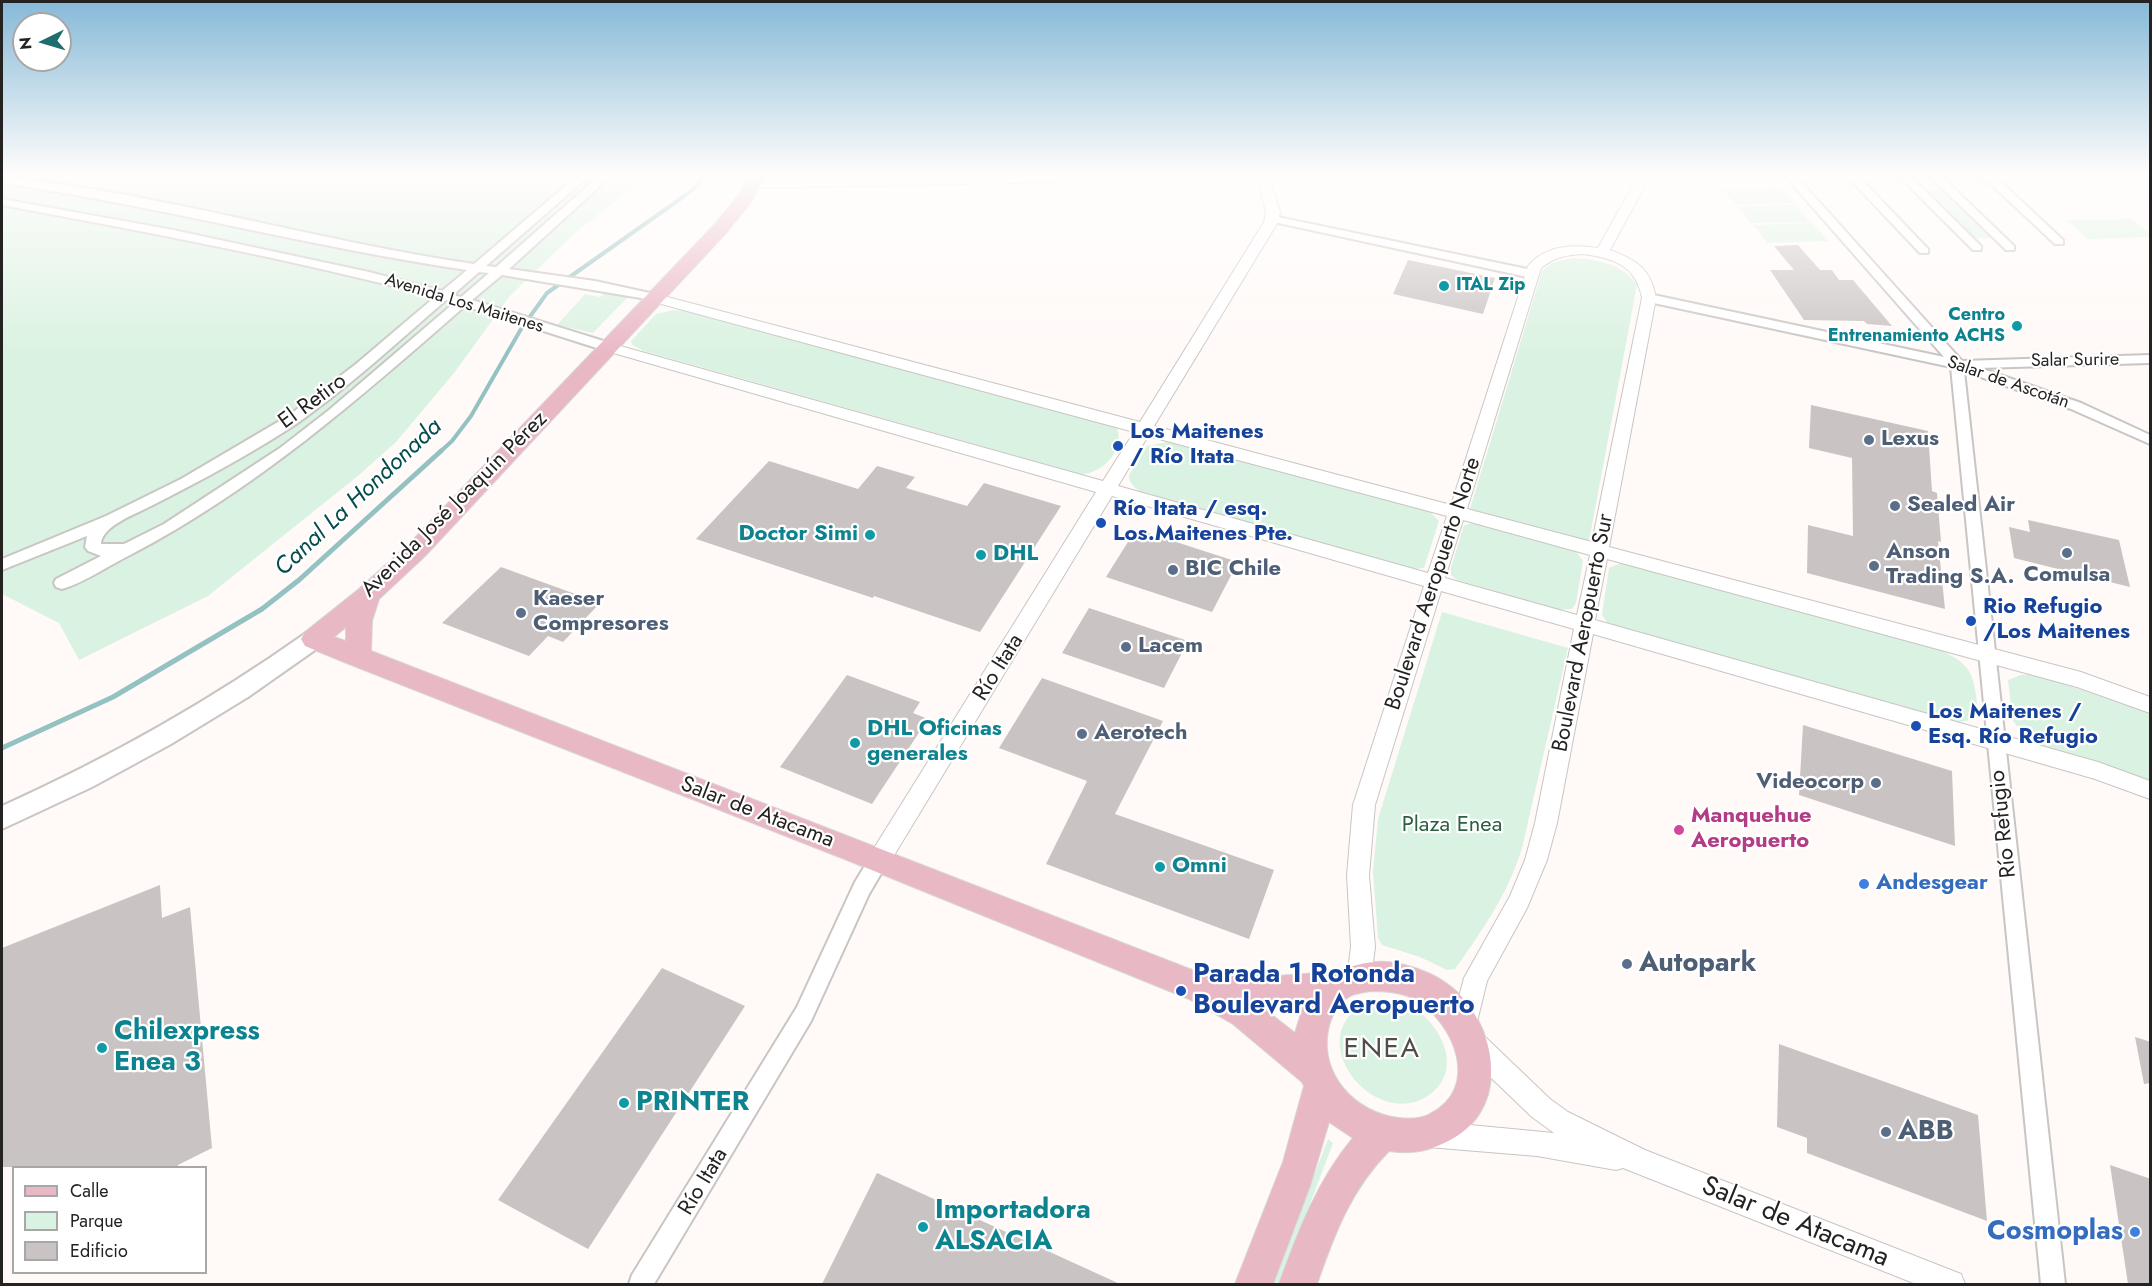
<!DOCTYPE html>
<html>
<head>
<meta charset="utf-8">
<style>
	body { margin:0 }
	#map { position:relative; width:2152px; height:1286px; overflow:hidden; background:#fffaf8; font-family:Jost,sans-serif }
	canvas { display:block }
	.frame { position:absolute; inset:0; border:3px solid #242322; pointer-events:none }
	.legend { position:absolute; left:12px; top:1166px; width:195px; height:108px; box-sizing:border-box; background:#fff; border:2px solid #a7a7a7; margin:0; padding:8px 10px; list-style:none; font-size:18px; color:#242322 }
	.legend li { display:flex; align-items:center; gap:12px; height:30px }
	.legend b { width:30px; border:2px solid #a7a7a7 }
	.north { position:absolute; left:12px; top:12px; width:60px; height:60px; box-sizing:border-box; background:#fff; border:2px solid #a7a7a7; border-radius:50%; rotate:265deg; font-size:16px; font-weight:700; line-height:24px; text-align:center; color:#242322 }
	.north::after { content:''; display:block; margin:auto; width:21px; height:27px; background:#206c6e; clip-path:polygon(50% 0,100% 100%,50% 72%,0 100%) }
</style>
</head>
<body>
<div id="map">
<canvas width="2152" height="1286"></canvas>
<div class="frame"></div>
<ul class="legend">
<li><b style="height:8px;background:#e9b8c5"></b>Calle</li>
<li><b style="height:16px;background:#daf2e1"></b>Parque</li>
<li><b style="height:16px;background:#c9c4c3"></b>Edificio</li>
</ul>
<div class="north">N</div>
</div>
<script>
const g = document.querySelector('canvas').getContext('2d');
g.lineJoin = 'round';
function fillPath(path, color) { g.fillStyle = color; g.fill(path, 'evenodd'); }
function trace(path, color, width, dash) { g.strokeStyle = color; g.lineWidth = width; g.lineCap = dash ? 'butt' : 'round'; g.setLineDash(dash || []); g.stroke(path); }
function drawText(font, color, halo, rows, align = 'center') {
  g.font = font + ' Jost,sans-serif'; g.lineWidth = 4.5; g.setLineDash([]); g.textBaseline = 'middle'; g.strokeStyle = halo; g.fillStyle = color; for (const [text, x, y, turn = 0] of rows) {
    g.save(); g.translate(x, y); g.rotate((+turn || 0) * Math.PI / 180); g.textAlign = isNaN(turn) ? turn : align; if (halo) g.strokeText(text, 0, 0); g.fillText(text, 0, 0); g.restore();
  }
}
fillPath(new Path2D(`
	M2 176H647L576 232 510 296 454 373 396 442 359 475 208 596 79 660 59 623 2 594Z
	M1981 176 1991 186 1824 189 1815 180Z
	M1779 187 1794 203 1736 205 1722 189Z
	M1924 189H1942L1993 238H1974Z
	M1795 205 1810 222 1751 223 1737 206Z
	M2132 219 2150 234V237L2088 239 2067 220Z
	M1812 223 1828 241 1768 243 1753 225Z
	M1575 258C1599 260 1623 264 1637 285L1589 541 1470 509 1542 271C1552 261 1562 260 1575 258Z
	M607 291 629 296 593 333 557 325 585 294 600 297Z
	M674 310 686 311 1109 424 1117 428C1125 449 1103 474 1081 474L644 351 632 345 631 341 656 314Z
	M1172 441 1430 512 1439 521 1424 568 1414 569 1142 493C1135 488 1129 484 1129 475L1147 446Z
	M1472 523H1480L1575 550 1583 561 1576 603 1572 609 1555 610 1457 580 1451 575V568L1463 528 1465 525Z
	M1621 563 1941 650C1965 663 1972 667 1976 695 1977 704 1979 711 1976 719L1953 723 1608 624 1602 615 1609 568Z
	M1442 612 1568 648 1522 848C1508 894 1482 931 1455 969L1447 970 1420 957 1382 945 1378 938 1373 872 1378 819Z
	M2034 674 2150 713V782L2118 769 2030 742 2013 721 2008 680 2021 675Z
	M1373 1000C1385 1000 1397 999 1409 1005 1438 1020 1464 1066 1433 1092 1377 1139 1292 1032 1373 1000Z
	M1328 1139 1333 1143 1280 1284H1272Z`), '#daf2e1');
trace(new Path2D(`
	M440 452 452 441 471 416 521 329 547 293 683 197 698 185 703 176`), '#94c1c1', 4);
trace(new Path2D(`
	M2 748 113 697 262 609 299 580 441 451`), '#94c1c1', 5);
fillPath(new Path2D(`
	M1798 245 1820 270H1832L1839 280H1853L1892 326 1867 324 1864 321 1804 320 1770 270H1794L1774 246Z
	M1408 260 1495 278 1483 314 1393 294Z
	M1811 405 1928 431 1932 491 1937 493 1941 542 1938 541 1945 609 1807 573 1808 525 1853 536 1852 458 1809 448Z
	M769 461 858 489 877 466 915 477 906 488 967 506 984 483 1061 506 980 632 874 596 873 598 696 539Z
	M2028 520 2119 540 2130 587 2014 558 2009 527 2030 532Z
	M1136 529 1238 562 1212 612 1106 577Z
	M501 567 600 603 563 642 548 636 529 656 442 623Z
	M1089 608 1188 641 1164 688 1062 653Z
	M847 675 920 702 913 713 928 719 872 804 780 767Z
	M1042 678 1163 721 1115 814 1274 870 1249 939 1046 864 1087 781 999 748Z
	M1803 725 1952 771 1955 846 1799 795Z
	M160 885 162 918 190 907 212 1148 178 1165V1167H2V948Z
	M662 968 745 1006 588 1249 498 1200Z
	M2135 1037 2151 1042V1083L2144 1084Z
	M1779 1044 1978 1115 1987 1221 1807 1153V1138L1777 1127Z
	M2110 1165 2151 1179V1284H2128Z
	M877 1173 1120 1284H822Z`), '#c9c4c3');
const minor = new Path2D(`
	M577 176H589L486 266 496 267 599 176H611L509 269 595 281 659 295V301L502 275 472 300 613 344 614 347 613 350H603L465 306C360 398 256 489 132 554 109 565 86 582 62 589L56 587 54 583 56 579 101 556 88 551 85 547 87 536 2 570V559L106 516 181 479 288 416 356 364 435 297C292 259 147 232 2 205V199L173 230 369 272 442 291 467 270C311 247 158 206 2 183V177C161 193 316 241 474 264ZM479 272 489 273 461 297 453 295ZM446 300 454 303 329 410 280 448 164 524 124 544H101C101 526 138 513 153 505 202 480 253 453 299 422 351 385 398 342 446 300Z
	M1785 176H1796L1962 361 2150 355V363L1980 368 2081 403 2150 435V444L2071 409 1964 371 2065 1284H2041L1951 367 1649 302 1643 298 1649 294 1944 357Z
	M1847 176H1858L1928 249V253H1920Z
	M1899 176H1910L1981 246V250H1973Z
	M1930 176H1941L2014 246V250H2006Z
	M1979 176H1992L2001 182 2063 240V244H2055L1993 186Z
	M1273 216 1532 270 1538 274 1532 278 1269 221 1267 219Z
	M879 852 886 854 889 860 869 894 811 1021 654 1284H629L632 1275 797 1007 855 882 872 854Z`);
const tertiary = new Path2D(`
	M959 176H1172L1166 180 754 188 748 184 754 180Z
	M1257 176H1269L1280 212 1278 222 1154 426 1451 505 1528 266C1545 245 1573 244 1598 248L1638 176H1650L1610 250C1637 260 1651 269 1656 298L1609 547 2081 672 2150 697V713L2077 687 1607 559 1595 620 2098 762 2150 781V799L2095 779 1593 634 1557 823 1547 860 1527 908 1487 981 1475 1030 1480 1032 1550 1099 1568 1112 1645 1150 1961 1274 1965 1284H1916L1623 1168 1616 1170 1537 1156 1428 1147 1419 1143 1415 1134 1419 1125 1428 1121 1554 1133 1532 1117 1462 1050 1458 1041 1460 1037 1455 1036 1451 1027 1464 978 1510 896 1525 860 1535 823 1574 629 1441 591 1375 805 1369 875 1375 947 1371 978 1368 986 1359 989 1350 986 1347 978 1351 947 1347 875 1353 805 1424 586 1112 496 887 867 879 870 871 867 868 860 871 853 1096 492 603 350 600 347 608 342 613 344 1103 481 1134 432 650 301 648 298 655 294 660 295 1140 422 1264 222 1266 212ZM1583 254C1613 258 1636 265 1642 298L1592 542 1467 509 1541 268C1555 257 1566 255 1583 254ZM1148 436 1447 516 1428 573 1118 486ZM1463 520 1590 555 1577 615 1445 578Z`);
const secondary = new Path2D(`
	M314 631 322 633 325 639 322 645 248 697 171 744 92 787 2 829V806C109 758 210 701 306 633Z`);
const primary = new Path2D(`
	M750 176H766L751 202 727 232 425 556 379 599 372 621 371 651 1205 975C1226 970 1255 979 1278 976 1297 974 1318 974 1337 970 1358 965 1373 959 1395 963 1417 967 1440 976 1457 992 1502 1036 1508 1117 1442 1144 1424 1152 1409 1154 1389 1151 1351 1189 1334 1235 1317 1284H1279C1298 1232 1317 1181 1353 1138L1329 1122 1310 1186 1273 1284H1235L1283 1162 1304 1086 1302 1082 1233 1024 1189 999 847 860 349 664 305 646 301 639 305 632 359 589 409 544 715 224 738 196ZM346 627V641L334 637ZM1372 991C1387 991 1403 992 1416 1000 1455 1024 1481 1088 1430 1114 1421 1119 1408 1119 1399 1118 1355 1113 1320 1075 1328 1030 1331 1016 1337 1004 1350 996 1356 993 1365 992 1372 991ZM1304 1004 1295 1033 1263 1008Z`);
trace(minor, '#c9c5c3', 4);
trace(tertiary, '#c9c5c3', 2);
trace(secondary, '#c9c5c3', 4);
trace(primary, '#d8d7d7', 2);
fillPath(minor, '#fff');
fillPath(tertiary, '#fff');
fillPath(secondary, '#fff');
fillPath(primary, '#e9b8c5');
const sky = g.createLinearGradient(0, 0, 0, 356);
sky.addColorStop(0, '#86b9d8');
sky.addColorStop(0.49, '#fffdfc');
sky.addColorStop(1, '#fffdfc00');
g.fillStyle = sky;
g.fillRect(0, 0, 2152, 356);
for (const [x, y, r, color] of [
	[1444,286,6,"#0f9aa8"],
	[2017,326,6,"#0f9aa8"],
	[1869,440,6,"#5c6f8a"],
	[1118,446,6,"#1a4fb4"],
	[1895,506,6,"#5c6f8a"],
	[1101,523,6,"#1a4fb4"],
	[870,535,6,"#0f9aa8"],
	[2067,553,6,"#5c6f8a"],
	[981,555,6,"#0f9aa8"],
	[1874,566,6,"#5c6f8a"],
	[1173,570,6,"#5c6f8a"],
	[521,613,6,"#5c6f8a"],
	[1971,621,6,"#1a4fb4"],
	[1126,647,6,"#5c6f8a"],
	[1916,726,6,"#1a4fb4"],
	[1082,734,6,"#5c6f8a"],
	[855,743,6,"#0f9aa8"],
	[1876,783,6,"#5c6f8a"],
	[1679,830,6,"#d1479c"],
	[1160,867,6,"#0f9aa8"],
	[1864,884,6,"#3f7fe0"],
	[1627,964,6,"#5c6f8a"],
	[1181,991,6,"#1a4fb4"],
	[102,1048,6,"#0f9aa8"],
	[624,1103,6,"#0f9aa8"],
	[1886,1132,6,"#5c6f8a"],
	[923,1227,6,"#0f9aa8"],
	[2135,1232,6,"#3f7fe0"]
]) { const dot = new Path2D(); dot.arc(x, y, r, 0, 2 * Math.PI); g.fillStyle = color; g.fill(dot); trace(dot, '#fff', 2); }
drawText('bold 18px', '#0d838f', '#fff', [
	["ITAL Zip",1456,286],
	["Centro",2005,316,"right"],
	["Entrenamiento ACHS",2005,337,"right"]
], 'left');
drawText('18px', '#242322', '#fff', [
	["Avenida Los Maitenes",464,304,17],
	["Salar Surire",2075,361,-1],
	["Salar de Ascotán",2008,383,19]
]);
drawText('22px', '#242322', '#fff', [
	["El Retiro",313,402,-36],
	["Avenida José Joaquín Pérez",455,505,-45],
	["Boulevard Aeropuerto Norte",1434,584,-72],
	["Boulevard Aeropuerto Sur",1584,633,-79],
	["Río Itata",999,668,-58],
	["Salar de Atacama",757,813,21],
	["Río Refugio",2004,824,-96],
	["Río Itata",704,1182,-59]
]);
drawText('bold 22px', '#164399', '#fff', [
	["Los Maitenes",1130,433],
	["/ Río Itata",1130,458],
	["Río Itata / esq.",1113,510],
	["Los.Maitenes Pte.",1113,535],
	["Rio Refugio",1983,608],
	["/Los Maitenes",1983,633],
	["Los Maitenes /",1928,713],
	["Esq. Río Refugio",1928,738]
], 'left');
drawText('bold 22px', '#4e5e75', '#fff', [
	["Lexus",1881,440],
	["Sealed Air",1907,506],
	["Anson",1886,553],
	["Trading S.A.",1886,578],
	["BIC Chile",1185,570],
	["Comulsa",2067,576,"center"],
	["Kaeser",533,600],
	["Compresores",533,625],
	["Lacem",1138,647],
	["Aerotech",1094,734],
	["Videocorp",1864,783,"right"]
], 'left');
drawText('bold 22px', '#0d838f', '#fff', [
	["Doctor Simi",858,535,"right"],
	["DHL",993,555],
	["DHL Oficinas",867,730],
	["generales",867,755],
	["Omni",1172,867]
], 'left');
drawText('bold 22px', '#b23c85', '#fff', [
	["Manquehue",1691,817],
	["Aeropuerto",1691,842]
], 'left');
drawText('22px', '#2c6041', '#fff', [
	["Plaza Enea",1452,826]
]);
drawText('bold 22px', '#366cbe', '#fff', [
	["Andesgear",1876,884]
], 'left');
drawText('italic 24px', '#044b4c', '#fff', [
	["Canal La Hondonada",359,498,-43]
]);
drawText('bold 27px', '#4e5e75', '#fff', [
	["Autopark",1639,964],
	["ABB",1898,1132]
], 'left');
drawText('bold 27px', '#164399', '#fff', [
	["Parada 1 Rotonda",1193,975],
	["Boulevard Aeropuerto",1193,1006]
], 'left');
drawText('bold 27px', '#0d838f', '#fff', [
	["Chilexpress",114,1032],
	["Enea 3",114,1063],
	["PRINTER",636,1103],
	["Importadora",935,1211],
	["ALSACIA",935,1242]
], 'left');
drawText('27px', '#242322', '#fff', [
	["Salar de Atacama",1795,1223,22]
]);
drawText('bold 27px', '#366cbe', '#fff', [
	["Cosmoplas",2123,1232]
], 'right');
g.letterSpacing = '1.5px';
drawText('28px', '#514d4b', '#fff', [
	["ENEA",1382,1050]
]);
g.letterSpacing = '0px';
</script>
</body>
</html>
